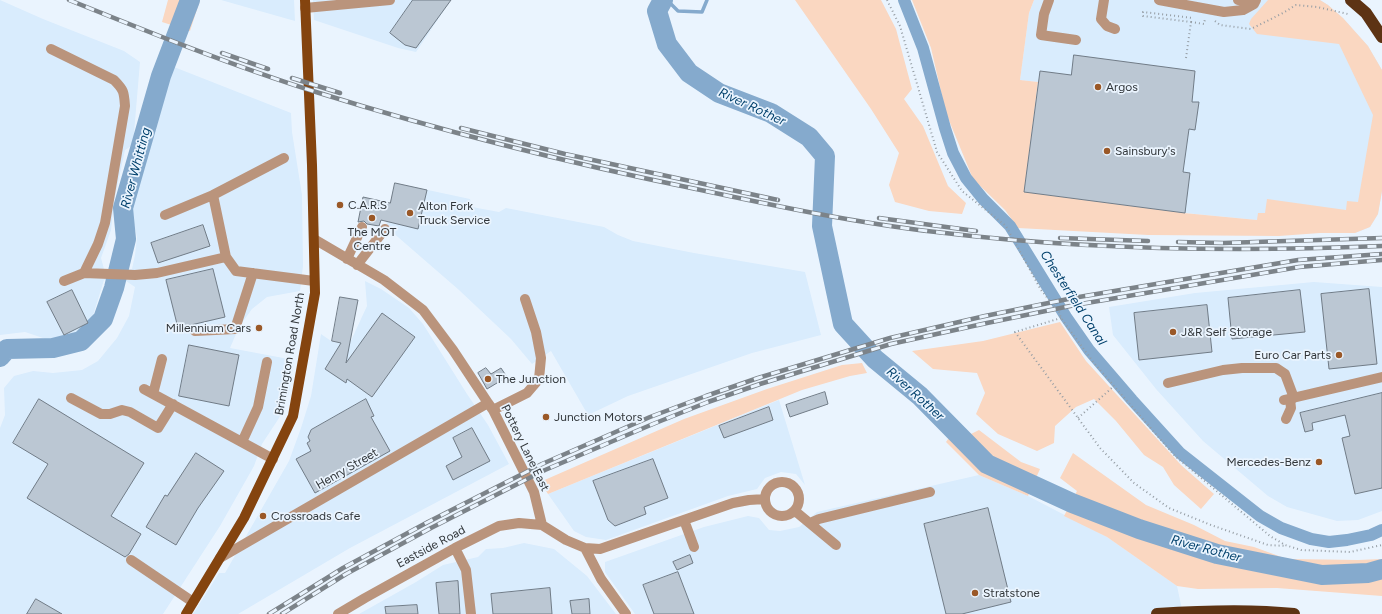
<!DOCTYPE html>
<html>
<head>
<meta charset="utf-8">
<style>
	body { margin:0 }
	canvas { display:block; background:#eaf4fe }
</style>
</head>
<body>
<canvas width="1382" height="614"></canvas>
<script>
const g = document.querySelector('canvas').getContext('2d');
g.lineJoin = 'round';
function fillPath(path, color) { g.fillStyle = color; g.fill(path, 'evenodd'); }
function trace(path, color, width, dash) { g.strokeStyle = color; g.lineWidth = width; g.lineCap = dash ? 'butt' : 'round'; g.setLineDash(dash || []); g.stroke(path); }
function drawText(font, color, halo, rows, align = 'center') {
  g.font = font + ' Figtree,sans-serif'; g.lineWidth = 3.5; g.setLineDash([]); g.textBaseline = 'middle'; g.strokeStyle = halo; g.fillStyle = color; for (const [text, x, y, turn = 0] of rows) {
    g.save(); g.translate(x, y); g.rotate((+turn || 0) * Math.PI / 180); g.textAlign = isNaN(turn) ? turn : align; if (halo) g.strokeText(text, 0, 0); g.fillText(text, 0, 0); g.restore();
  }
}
fillPath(new Path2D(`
	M0 0 43 19 124 51 140 62 133 145 125 150 114 201 111 230 101 258 104 269H132L135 255 137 237 133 220V191L174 67 291 113 292 132 302 195 303 266 300 291 267 297 252 309 239 327 230 348 294 360 289 393 279 418 262 444 254 466 220 526 163 614H0V428L5 415 4 388 14 376 33 371 53 373 82 370 98 361 117 338 129 316 135 287 126 281 104 280 90 325 73 336 62 340 46 339 25 332 0 335Z
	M221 0H294L295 21Z
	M313 0H451L416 52 398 48 314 20Z
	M1034 0H1320L1328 5 1343 18 1368 46 1382 70V191L1378 214 1370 227 1355 233 1257 220 1185 213 1024 192 1038 82 1020 80 1029 13Z
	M395 183 470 199 472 207 499 212 506 208 604 227 618 235 633 241 694 253 805 272 821 335 752 353 628 396 588 415 551 351 532 364 511 339 459 290 391 231 386 222Z
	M365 281 381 289 409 308 423 324 467 394 488 425 509 464 350 548 238 614H193L219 573H225L289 461 301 428 311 396 321 334 331 341 349 345 367 306Z
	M1314 282 1382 287V511L1358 520 1337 521 1287 507 1268 496 1203 441 1156 389 1113 335 1109 307 1195 293Z
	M779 400 805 485 796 474 781 472 765 478 757 489 728 496 606 540 586 537 574 531 548 494Z
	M979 475 1028 496 1107 537 1177 586 1183 614H635L605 572V562L704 527 748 516 759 518 769 530 780 531 799 527 817 512Z
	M524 543 554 549 587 576 616 614H359L416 582 443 565 478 557 486 549 503 548Z`), '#d9ecfd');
fillPath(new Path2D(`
	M168 0H200L190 31 162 22Z
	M795 0H881L896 29 912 89 904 99 923 126 948 186 966 203 962 214 929 211 895 202 889 185 899 153 871 109Z
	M912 0H1034L1029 13 1020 80 1038 82 1024 192 1184 213 1257 220 1258 213H1265L1267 199 1346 210 1347 201 1358 202 1373 115 1339 44 1257 34 1249 24 1251 19 1268 0H1320L1328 5 1343 18 1368 46 1382 70V191L1378 214 1370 227 1355 233H1320L1279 236 1148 235 1018 228 1005 210 973 179 946 113 931 48Z
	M1060 322 1086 361 1181 465 1214 494 1201 509 1174 485 1163 467 1144 455 1116 421 1094 399 1076 407 1055 426 1054 443 1037 451 998 434 976 414 985 393 977 373 933 369 912 351 983 341Z
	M862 363 867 373 850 376 802 390 548 494 540 482 684 419 767 389 842 365Z
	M957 426 971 434 979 430 1021 462 1040 469 1028 496 979 475 946 442Z
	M1073 453 1146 505 1194 525 1225 541 1254 547 1287 559 1358 560 1382 559V596L1277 588 1198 589 1177 586 1107 537 1064 516 1077 491 1060 478Z`), '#fad7c1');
trace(new Path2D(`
	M667 0 678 11 702 12 707 0`), '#85aacd', 3.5);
trace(new Path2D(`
	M904 0 923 48 945 128 953 153 966 178 983 199 1010 226 1066 317 1089 350 1132 400 1180 453 1260 516 1281 528 1311 539 1329 542 1347 540 1371 535 1382 530`), '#85aacd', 12);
trace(new Path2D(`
	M663 0 657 11 667 44 689 73 719 93 771 113 809 137 825 156 822 226 843 324 875 359 920 396 987 464 1072 503 1139 529 1217 554 1322 575 1368 573 1382 569
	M0 357 7 349 53 348 81 341 103 319 114 288 126 239 123 208 161 76 190 0`), '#85aacd', 20);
const building = new Path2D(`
	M413 0H451L416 48 405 45 390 33Z
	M1074 55 1195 71 1192 102H1199L1195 130 1189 129 1183 172 1190 173 1185 213 1024 192 1040 71 1071 75Z
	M395 183 427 190 418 229 381 220 379 226 367 224 364 221 358 222 363 197 390 203Z
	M203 225 210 246 158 263 151 243Z
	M213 269 225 317 178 328 166 280Z
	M1369 289 1377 364 1329 369 1321 294Z
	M72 290 88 323 64 335 47 302Z
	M1300 290 1305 332 1232 339 1228 298Z
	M340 297 358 300 346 363 382 313 415 337 372 397 347 379 346 383 325 369 341 343 332 341Z
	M1207 305 1212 352 1139 360 1134 313Z
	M189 345 239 355 229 406 179 396Z
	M486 368 491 374 501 368 507 377 487 389 478 373Z
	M825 392 828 404 790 417 786 405Z
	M1382 393V488L1355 494 1342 438 1350 436 1345 415 1312 423 1313 430 1305 432 1300 413Z
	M39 399 144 463 111 516 141 534 129 554 125 557 27 498 48 464 13 443Z
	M366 399 374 416 371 417 390 451 315 493 296 459 311 451 307 443 310 441 308 437 311 430Z
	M769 407 773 420 724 438 719 426Z
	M472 428 490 461 453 480 446 466 462 457 453 438Z
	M196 453 224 471 198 508 176 545 146 527 165 495 167 496Z
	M653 459 668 498 644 507 646 514 615 526 608 520 593 481Z
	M988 508 1011 602 962 614H946L924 524Z
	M690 555 693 563 677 570 673 562Z
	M678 572 694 614H654L643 585Z
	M458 581 460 614H439L436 583Z
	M550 588 552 614H493L491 594Z
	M36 599 62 614H27Z
	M589 599 590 614H572L570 601Z
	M417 605 418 614H386L385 607Z`);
fillPath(building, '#bbc7d3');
trace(building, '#717c87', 1);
trace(new Path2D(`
	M887 0 900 26 937 152 962 191 1006 226 1041 290 1059 312 1061 318 1094 363 1175 456 1270 536 1285 545 1301 550 1350 552 1382 545
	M1215 21 1220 25 1251 29 1283 13 1296 5 1317 7 1348 14
	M1191 22 1204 24 1205 19
	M1186 58 1191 22 1143 16V12L1193 18
	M1061 318 1015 332 1100 448 1134 483 1169 508 1211 525 1268 545 1286 546
	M1078 418 1114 386`), '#959da4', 2, [1, 3]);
trace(new Path2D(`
	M1049 0 1044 14 1041 35 1076 40
	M1104 0 1101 19 1107 26 1115 29
	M1159 0 1224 12 1243 10 1254 4 1256 0
	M1238 0 1254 4
	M305 8 390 0
	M51 49 114 80C124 90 124 92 125 106L105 223 98 244 84 273
	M213 195 284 158
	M165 215 213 195 226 257
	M314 239 384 280 423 310 453 350 488 403 493 410 534 492 542 525
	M347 259 362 227
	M357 265 385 229
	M64 281 84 273 135 275 157 273 226 257 236 271 314 281
	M195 331 235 329 253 273
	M1168 383 1223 370 1242 368H1276L1285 374 1294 398
	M144 389 273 459
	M153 394 162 359
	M71 398 101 414H110L122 410 130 412 158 428 173 404
	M1284 400 1382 377
	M493 410 527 393 539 379 541 358 536 332 525 299
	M1286 419 1291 408 1290 399
	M242 442 258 407 267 362
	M765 499a17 17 0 1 1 34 0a17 17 0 1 1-34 0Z
	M795 511 836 545
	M684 520 694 547
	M810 523 819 519 930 492
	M455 548 466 570 471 614
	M585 548 600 549 733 503 749 500 765 499
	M220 558 488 403
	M131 560 193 602
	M338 614 365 598 455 548 499 526 519 523 542 525 566 540 585 548 601 579 626 614`), '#ba947c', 10);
trace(new Path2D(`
	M186 614 244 518 293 416 315 293 312 165 305 0`), '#84440f', 10);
trace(new Path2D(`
	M1351 0 1366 13 1382 37
	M1157 614C1202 611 1249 609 1294 614`), '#5d3314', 12);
const rail = new Path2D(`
	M69 0C151 33 233 66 316 92 441 131 568 163 696 189 776 206 856 223 936 232 1084 250 1234 252 1382 246
	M222 53 268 69
	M292 78 340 93
	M461 128 565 154 778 200
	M879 218 976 231
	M1060 238 1148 241
	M1178 242 1223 243 1382 238
	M269 614 343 568 428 522 542 464 650 417 706 396 758 378 890 338 985 316 1073 298 1298 260 1382 254
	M282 614 346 574 431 528 545 470 653 424 708 402 760 384 891 344 987 323 1075 305 1299 267 1382 260`);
trace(rail, '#7c8389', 4.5);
trace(rail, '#eaf4fe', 3, [9]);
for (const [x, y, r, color] of [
	[1098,87,4,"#9a5827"],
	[1107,151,4,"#9a5827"],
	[340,205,4,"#9a5827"],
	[410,213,4,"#9a5827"],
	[372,218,4,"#9a5827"],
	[259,328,4,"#9a5827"],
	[1173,332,4,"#9a5827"],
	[1339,355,4,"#9a5827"],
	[488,379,4,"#9a5827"],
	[546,417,4,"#9a5827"],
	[1319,462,4,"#9a5827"],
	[263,516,4,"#9a5827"],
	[975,593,4,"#9a5827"]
]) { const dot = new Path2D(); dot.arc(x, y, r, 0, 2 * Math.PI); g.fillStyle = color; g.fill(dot); trace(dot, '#eaf4fe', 1.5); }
drawText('12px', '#32373b', '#eaf4fe', [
	["Argos",1106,87],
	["Sainsbury's",1115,151],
	["C.A.R.S",348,205],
	["Alton Fork",418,206],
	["Truck Service",418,220],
	["The MOT",372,232,"center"],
	["Centre",372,246,"center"],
	["Millennium Cars",251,328,"right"],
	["J&R Self Storage",1181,332],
	["Euro Car Parts",1331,355,"right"],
	["The Junction",496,379],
	["Junction Motors",554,417],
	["Mercedes-Benz",1311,462,"right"],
	["Crossroads Cafe",271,516],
	["Stratstone",983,593]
], 'left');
drawText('12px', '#32373b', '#eaf4fe', [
	["Brimington Road North",290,354,-80],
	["Pottery Lane East",525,448,64],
	["Henry Street",347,469,-30],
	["Eastside Road",431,547,-28]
]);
drawText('italic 13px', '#00406c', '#eaf4fe', [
	["River Rother",752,107,25],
	["River Whitting",136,168,-75],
	["Chesterfield Canal",1073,298,57],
	["River Rother",915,394,42],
	["River Rother",1206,549,15]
]);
</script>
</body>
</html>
